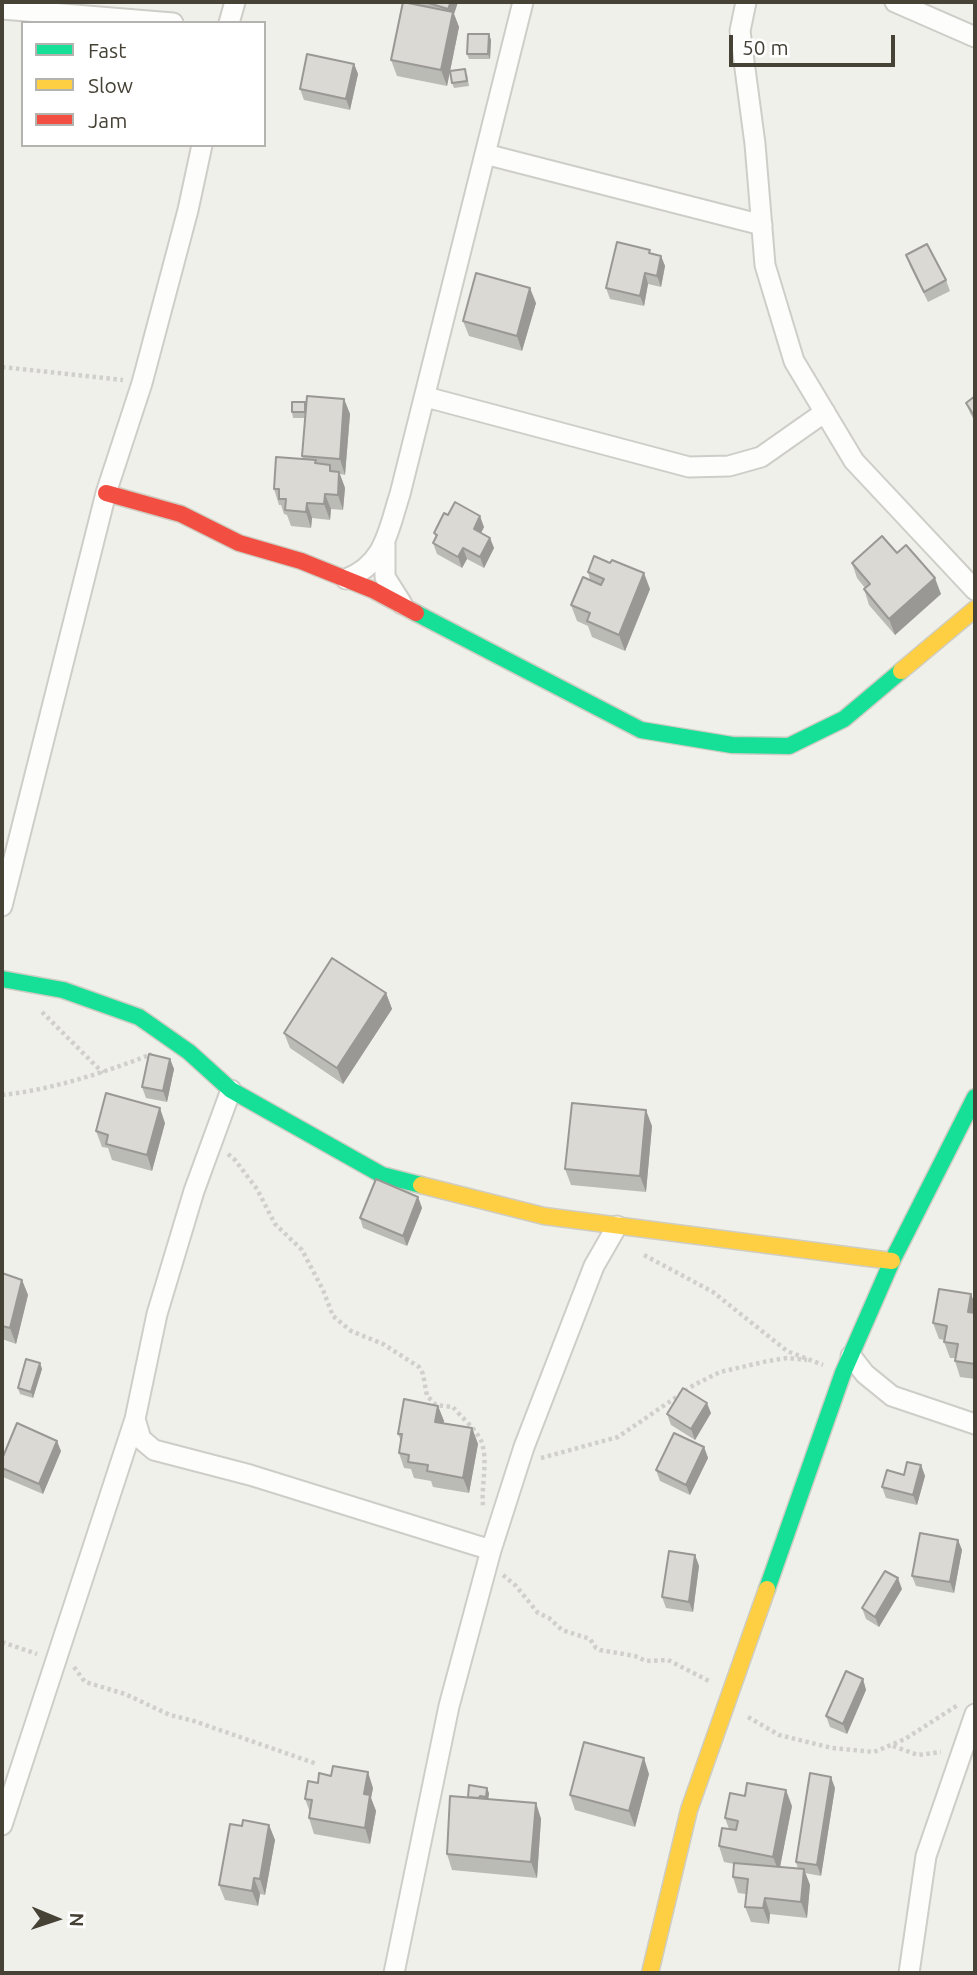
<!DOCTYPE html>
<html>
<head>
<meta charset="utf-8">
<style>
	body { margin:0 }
	#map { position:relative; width:977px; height:1975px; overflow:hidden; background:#f0f0eb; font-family:Ubuntu,sans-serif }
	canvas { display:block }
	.frame { position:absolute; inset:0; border:4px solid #464236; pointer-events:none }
	.legend { position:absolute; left:21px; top:21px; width:245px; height:126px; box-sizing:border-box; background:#fff; border:2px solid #b5b3af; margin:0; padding:9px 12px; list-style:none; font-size:21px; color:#464236 }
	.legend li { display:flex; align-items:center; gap:14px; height:35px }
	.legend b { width:35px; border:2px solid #b5b3af }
	.north { position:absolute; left:21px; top:1884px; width:70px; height:70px; -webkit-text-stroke:5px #fff; paint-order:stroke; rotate:92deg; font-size:19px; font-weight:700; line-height:28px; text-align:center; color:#464236 }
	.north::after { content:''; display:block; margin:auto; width:24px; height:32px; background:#464236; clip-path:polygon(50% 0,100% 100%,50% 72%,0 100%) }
	.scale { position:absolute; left:729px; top:35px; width:166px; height:32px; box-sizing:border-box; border:4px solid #464236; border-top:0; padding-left:9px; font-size:21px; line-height:24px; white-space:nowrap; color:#464236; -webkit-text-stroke:5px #fff; paint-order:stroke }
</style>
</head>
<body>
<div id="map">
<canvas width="977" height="1975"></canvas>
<div class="frame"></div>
<ul class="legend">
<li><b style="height:9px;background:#16e098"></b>Fast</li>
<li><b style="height:9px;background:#ffcf43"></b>Slow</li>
<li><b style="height:9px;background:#f24e42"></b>Jam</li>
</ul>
<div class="north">N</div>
<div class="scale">50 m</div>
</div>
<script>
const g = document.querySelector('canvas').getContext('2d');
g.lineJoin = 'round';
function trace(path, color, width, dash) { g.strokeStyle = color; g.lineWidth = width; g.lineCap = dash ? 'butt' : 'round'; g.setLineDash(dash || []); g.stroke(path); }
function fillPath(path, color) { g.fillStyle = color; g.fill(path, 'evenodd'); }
const street = new Path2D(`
	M746 2 740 31 755 144 765 265 794 361 854 461 975 590
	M895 2 975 37
	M2 9 173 23
	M229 23 235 2
	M485 154 762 225
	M426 397 689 467 729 466 761 457 825 412
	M385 544V577L402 604
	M346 579C385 564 388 531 400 494L523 2
	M2 906 106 493 142 383 188 210 202 145
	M231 1090 194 1191 157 1314 135 1419 141 1439 154 1450 250 1475 491 1550
	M851 1356 865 1374 892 1396 975 1424
	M2 1825 135 1419
	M394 1973 449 1706 491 1550 524 1447 594 1266 617 1226
	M909 1973 926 1856 975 1714`);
const fast = new Path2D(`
	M416 613 641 730 732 745 789 746 844 719 901 671
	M2 979 63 990 139 1017 189 1052 231 1090 382 1175 421 1185
	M767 1589 843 1373 892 1261 975 1097`);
const slow = new Path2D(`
	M901 671 975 609
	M421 1185 544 1216 892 1261
	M650 1973 689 1810 767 1589`);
const jam = new Path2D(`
	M106 493 181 514 239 543 301 561 373 590 416 613`);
trace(street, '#cecdc8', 23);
trace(fast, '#cfcdc2', 19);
trace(slow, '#cfcdc2', 19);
trace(jam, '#cfcdc2', 19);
trace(new Path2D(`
	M2 367 123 380
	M42 1012 103 1073
	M2 1095C51 1090 106 1072 152 1054
	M228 1154 235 1160 257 1189 275 1224 302 1250 323 1290 333 1316 351 1331 383 1344 419 1367 423 1374 427 1396 436 1405 453 1407C461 1417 478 1431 482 1443 488 1463 481 1486 483 1506
	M644 1255 713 1292 787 1351 823 1365
	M541 1458 618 1437 694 1385 720 1372 768 1361 787 1358 807 1360
	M503 1575 516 1586 538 1613 549 1618 562 1630 590 1639 596 1648 600 1650 635 1656 646 1661 668 1660 709 1681
	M2 1642 37 1654
	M74 1667 85 1682 125 1694 170 1715 194 1721 317 1764
	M748 1717 779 1735 832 1748 874 1752 905 1739 958 1705
	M893 1746 918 1755 941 1752`), '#d1cfcb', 4.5, [3.5, 3.5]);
trace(street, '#fdfdfc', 19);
trace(fast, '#16e098', 16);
trace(slow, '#ffcf43', 16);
trace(jam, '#f24e42', 16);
fillPath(new Path2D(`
	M412 2H458L454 14 459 27 447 86 397 76 391 60 413 4Z
	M489 34 491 40 490 59H469L467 54Z
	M354 64 358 74 350 110 304 100 300 89Z
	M467 74 469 86 454 88 452 83Z
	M651 253 661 256 665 266 661 287 648 284 644 306 610 299 606 288Z
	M906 255 946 280 950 291 928 302 910 266Z
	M536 303 522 351 469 336 463 321Z
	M975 396V422L970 413 966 403Z
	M344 399 350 414 345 475 340 474 345 488 343 510 331 509 330 520 312 518 311 528 291 526 287 515 284 514 281 505H279L274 489 303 459 302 456 305 418H293L292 412 306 405Z
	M448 515 484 527 481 533 490 538 494 548 484 568 467 559 462 568 437 554 433 543 436 538 434 533Z
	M897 553 941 594 895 635 869 605 864 589 865 588 857 578 852 563Z
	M588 572 650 589 625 651 592 637 588 626 577 621 571 605 590 580Z
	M386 993 392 1009 343 1084 290 1048 284 1033Z
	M170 1059 174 1069 167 1102 146 1098 142 1087Z
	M165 1123 152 1171 112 1160 108 1148 102 1147 96 1131Z
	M652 1126 646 1192 571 1185 565 1169Z
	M418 1197 422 1208 407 1246 363 1228 360 1218Z
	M2 1273 22 1280 28 1295 16 1344 2 1339Z
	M971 1294 975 1305V1379L960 1377 955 1361V1358H950L944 1342 945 1340 939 1339 933 1323Z
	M40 1363 42 1369 33 1398 20 1394 18 1388Z
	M438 1406 444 1421V1423L472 1428 478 1444 469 1493 433 1487 431 1481 414 1478 411 1469 404 1468 399 1453 401 1441 398 1434Z
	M711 1413 695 1440 671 1425 667 1414Z
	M704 1447 708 1458 690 1495 660 1481 656 1470Z
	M61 1451 43 1494 3 1477 2 1459Z
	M921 1465 925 1476 917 1505 886 1498 882 1487Z
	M958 1540 962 1550 954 1593 916 1586 912 1576Z
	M695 1555 699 1566 693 1612 666 1608 662 1597Z
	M902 1589 879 1627 866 1619 862 1608Z
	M863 1679 866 1690 847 1734 830 1727 826 1716Z
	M649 1774 635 1827 575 1810 570 1795Z
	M373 1788 371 1798 376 1811 370 1844 314 1834 309 1818 310 1812 305 1799Z
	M835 1788 821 1876 805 1873 810 1885 807 1918 770 1914 769 1924 751 1922 745 1907 746 1894 738 1893 733 1877 734 1864 724 1862 719 1846 729 1829 725 1818 792 1806 780 1867 798 1869 796 1862Z
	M489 1793 488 1799 536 1803 541 1819 537 1878 452 1870 447 1854 468 1797Z
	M269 1825 275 1840 265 1895 260 1894 258 1906 225 1900 219 1885 242 1826Z`), '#bbbbb5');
fillPath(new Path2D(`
	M451 2H458L454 14 459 27 447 86 441 70 452 18 448 9Z
	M489 34 491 40 490 59 488 54Z
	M354 64 358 74 350 110 346 99Z
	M661 256 665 266 661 287 657 276Z
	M645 273 648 284 644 306 640 296Z
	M530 288 536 303 522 351 517 336Z
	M344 399 350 414 345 475 340 459Z
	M339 472 345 488 343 510 338 495Z
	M325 494 331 509 330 520 324 504Z
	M307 503 312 518 311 528 306 512Z
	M480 516 484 527 478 539 474 529Z
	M490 538 494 548 484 568 480 557Z
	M463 548 467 559 462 568 458 557Z
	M644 573 650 589 625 651 619 635Z
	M935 578 941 594 895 635 889 619Z
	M386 993 392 1009 343 1084 337 1068Z
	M170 1059 174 1069 167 1102 163 1091Z
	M160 1108 165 1123 152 1171 147 1155Z
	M646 1110 652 1126 646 1192 640 1176Z
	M418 1197 422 1208 407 1246 403 1236Z
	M22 1280 28 1295 16 1344 10 1328Z
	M971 1294 975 1305V1319L968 1312Z
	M40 1363 42 1369 33 1398 31 1392Z
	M707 1403 711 1413 695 1440 691 1429Z
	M438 1406 444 1421 441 1437 435 1422Z
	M472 1428 478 1444 469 1493 463 1478Z
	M57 1441 61 1451 43 1494 39 1484Z
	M704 1447 708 1458 690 1495 686 1485Z
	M921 1465 925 1476 917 1505 913 1495Z
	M958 1540 962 1550 954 1593 950 1582Z
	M695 1555 699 1566 693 1612 689 1602Z
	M898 1578 902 1589 879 1627 875 1617Z
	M863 1679 866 1690 847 1734 843 1724Z
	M644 1758 649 1774 635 1827 629 1811Z
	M368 1772 373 1788 371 1798 376 1811 370 1844 365 1828 364 1794Z
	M831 1777 835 1788 821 1876 817 1865Z
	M487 1788 489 1793 488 1802 486 1797Z
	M786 1790 792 1806 779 1872 773 1857Z
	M536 1803 541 1819 537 1878 531 1862Z
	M269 1825 275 1840 265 1895 260 1879Z
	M804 1869 810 1885 807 1918 801 1902Z
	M254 1878 260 1894 258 1906 252 1891Z
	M765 1898 770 1914 769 1924 763 1908Z`), '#999894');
const building = new Path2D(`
	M403 2 453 12 441 70 391 60Z
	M425 2H451L448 9Z
	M468 34H489L488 54H467Z
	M307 54 354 64 346 99 300 89Z
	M465 69 467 81 452 83 450 71Z
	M617 242 650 250 649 253 661 256 657 276 645 273 640 296 606 288Z
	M927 244 946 280 924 292 906 255Z
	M476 273 530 288 517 336 463 321Z
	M307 396 344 399 340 459 302 456Z
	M975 396V417L966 403Z
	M292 402H305V412H292Z
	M276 457 316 460 315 463 330 465V471L339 472 338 495 325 494 324 504 307 503 306 512 285 510 286 499H279V489H274Z
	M455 502 480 516 474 529 490 538 480 557 463 548 458 557 433 543 437 535 434 533 444 513 448 515Z
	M882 536 897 553 906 545 935 578 889 619 864 589 870 584 852 563Z
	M594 556 610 563 612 560 644 573 619 635 587 621 590 613 571 605 583 577 601 585 604 579 588 572Z
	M332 958 386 993 337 1068 284 1033Z
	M149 1054 170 1059 163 1091 142 1087Z
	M106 1093 160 1108 147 1155 106 1144 108 1135 96 1131Z
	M572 1103 646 1110 640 1176 565 1169Z
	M376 1179 418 1197 403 1236 360 1218Z
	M2 1273 22 1280 10 1328 2 1326Z
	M939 1289 971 1294 968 1312 975 1313V1364L955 1361 958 1344 944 1342 947 1326 933 1323Z
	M26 1359 40 1363 31 1392 18 1388Z
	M683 1388 707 1403 691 1429 667 1414Z
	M404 1399 438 1406 435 1422 472 1428 463 1478 427 1471 428 1465 408 1462 409 1455 399 1453 402 1434H398Z
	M17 1423 57 1441 39 1484 2 1468V1459Z
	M674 1433 704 1447 686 1485 656 1470Z
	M907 1462 921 1465 913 1495 882 1487 887 1470 904 1475Z
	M920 1533 958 1540 950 1582 912 1576Z
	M669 1551 695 1555 689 1602 662 1597Z
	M885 1571 898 1578 875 1617 862 1608Z
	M846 1671 863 1679 843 1724 826 1716Z
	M584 1742 644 1758 629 1811 570 1795Z
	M333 1766 368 1772 364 1794 370 1795 365 1828 309 1818 312 1800 305 1799 308 1781 318 1783 319 1773 331 1776Z
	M810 1773 831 1777 817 1865 796 1862Z
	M747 1783 786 1790 773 1857 719 1846 722 1828 736 1830 738 1821 725 1818 730 1793 745 1796Z
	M469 1785 487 1788 486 1797 480 1796 479 1798 468 1797Z
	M450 1796 536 1803 531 1862 447 1854Z
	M243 1820 269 1825 260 1879 254 1878 252 1891 219 1885 230 1824 242 1826Z
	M734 1863 804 1869 801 1902 765 1898 763 1908 745 1907 748 1879 733 1877Z`);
fillPath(building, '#dad9d3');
trace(building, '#999894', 2);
</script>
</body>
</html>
